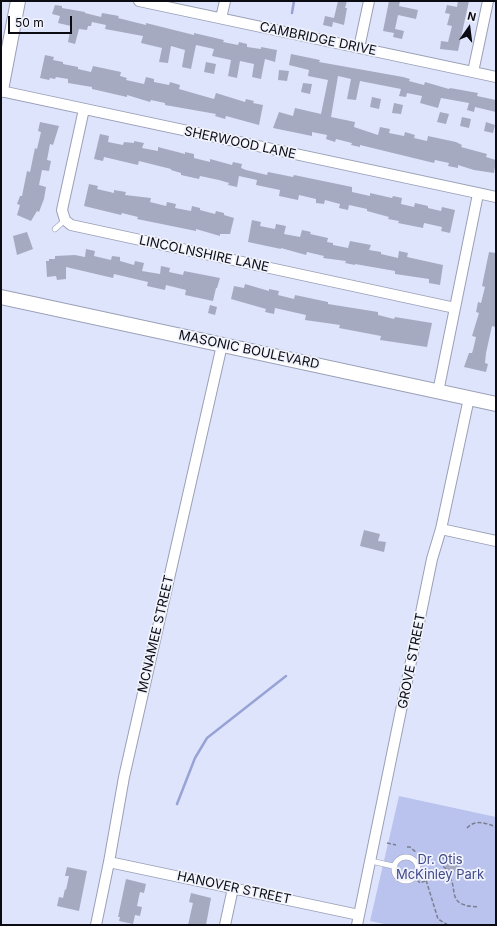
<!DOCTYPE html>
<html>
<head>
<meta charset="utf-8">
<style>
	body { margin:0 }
	#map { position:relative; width:497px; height:926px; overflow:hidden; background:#dfe4fd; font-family:Inter,sans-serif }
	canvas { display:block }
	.frame { position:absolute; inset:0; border:2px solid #0a0b13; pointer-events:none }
	.north { position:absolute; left:449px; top:8px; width:40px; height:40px; -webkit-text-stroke:3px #f0f2fc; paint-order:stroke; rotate:14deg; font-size:11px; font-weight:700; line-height:16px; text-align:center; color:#0a0b13 }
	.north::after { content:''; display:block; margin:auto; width:14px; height:18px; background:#0a0b13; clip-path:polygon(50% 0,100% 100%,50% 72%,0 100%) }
	.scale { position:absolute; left:8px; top:16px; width:64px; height:18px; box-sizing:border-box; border:2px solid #0a0b13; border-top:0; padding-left:5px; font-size:12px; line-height:14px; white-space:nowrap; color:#0a0b13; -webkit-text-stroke:3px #f0f2fc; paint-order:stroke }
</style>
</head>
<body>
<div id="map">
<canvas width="497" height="926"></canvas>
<div class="frame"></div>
<div class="north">N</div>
<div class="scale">50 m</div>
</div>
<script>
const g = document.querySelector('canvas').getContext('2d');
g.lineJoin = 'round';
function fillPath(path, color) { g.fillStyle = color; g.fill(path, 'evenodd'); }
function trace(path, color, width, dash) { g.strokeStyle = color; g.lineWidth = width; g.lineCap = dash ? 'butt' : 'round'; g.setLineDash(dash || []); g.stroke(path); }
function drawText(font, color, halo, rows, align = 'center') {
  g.font = font + ' Inter,sans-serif'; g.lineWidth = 3.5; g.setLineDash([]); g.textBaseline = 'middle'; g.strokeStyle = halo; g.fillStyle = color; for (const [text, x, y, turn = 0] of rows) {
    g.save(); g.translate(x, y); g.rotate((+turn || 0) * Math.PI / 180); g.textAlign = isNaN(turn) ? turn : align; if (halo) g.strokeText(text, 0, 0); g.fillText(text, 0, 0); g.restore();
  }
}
fillPath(new Path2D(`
	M399 796 496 817V925H389L370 921Z`), '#bac3ed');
trace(new Path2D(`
	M292 13 294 1
	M177 804 195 758 207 738 286 676`), '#98a3d5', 2.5);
fillPath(new Path2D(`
	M338 1H347L345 8H347L344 25 333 22 332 27 323 25 325 16 334 18Z
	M389 1H400L399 6 418 10 416 19 398 15 395 29 404 31 402 39 393 37 394 33 383 31Z
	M458 1H469L458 51 440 49 441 41 448 42 452 26 447 25 450 14 445 13 447 5 457 7Z
	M55 5 62 6V8L85 12V13L101 17 102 13 119 16 118 18 146 25V23L194 35V33L224 40 223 42 238 45 239 42 247 44V47L261 49V47L277 50 275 62 265 59 261 79 252 77 254 64 240 61 237 78 228 76 231 60 212 56 214 49 196 45 191 69 182 67 185 50 171 46 168 63 159 62 162 48 141 43 143 36 105 29 106 25 92 22 91 26H88L87 30 79 29 75 44 68 42 71 26 58 23 60 16 52 14Z
	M291 54 320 60 319 62 403 77 410 79 409 81 424 85 425 82 449 89 450 88 478 93 477 96 496 100V112L475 107 474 112 467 110 469 103 441 98 438 108 420 103 422 96 407 93 406 97 399 96 401 89 360 81 356 100 347 99 351 79 338 76 331 117 355 122 354 127 378 135 380 127 390 129 389 133 404 136 405 132 415 135 414 138 427 141 428 136 456 142 462 145 461 147 487 154 486 157 496 160 494 173 474 170 458 165V168L448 166 449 163 435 160 434 163 360 145V147L351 145 352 143 336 139 335 142 326 139 327 135 312 132V136L273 128 279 112 293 116 295 108 321 114 328 80 308 76 309 70 289 65Z
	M45 55 54 57 53 60 63 62V64L78 67V69L91 72 93 66 121 72 120 76 127 78 126 80 144 84 146 77 154 79V82L169 85 170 82 180 85 179 89 214 99 216 93 245 102 246 99 254 101 253 103 263 105 259 125 226 116 225 119 215 116 216 114 165 105V103L151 100 150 102 127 95V97L92 89V87L68 83V79L56 77 55 79 50 78 49 80 40 78Z
	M206 62 216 64 214 74 204 72Z
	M279 70 289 71 287 81 278 80Z
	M303 83 312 84 310 94 301 92Z
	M372 97 381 99 379 109 370 107Z
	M394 103 403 105 401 114 392 113Z
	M440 112 449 114 446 124 437 122Z
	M462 117 471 119 469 128 460 126Z
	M40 122 59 126 53 145 50 144 47 160 51 161 49 171 42 170 39 185 46 187 44 199 39 212 37 211 31 221 17 215 20 205 17 204 20 196H22L27 171 30 172 35 148 37 149 41 132 38 131Z
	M486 122 495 125 493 133 484 131Z
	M100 134 109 136 108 142 123 145 124 142 134 143V141L144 143 142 148 158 151V147L185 154V152L194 154V158L210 162V159L232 165 233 162 242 164 241 168 246 170 267 175 268 172 293 177 294 175 352 187V192L370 196V193L392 198 393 196 402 198 401 204 414 207 415 203 428 206V208L441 211 442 207 455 210 450 233 441 231 442 227 424 223 423 228 398 223 399 221 388 219 389 217 367 211V209L349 205 348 210 339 208 340 204 325 200 324 204 316 203V199L299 195 298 200 279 196 280 190 256 185 257 180 239 176 237 187 228 185 229 183 219 180 200 176 199 179 181 175V173L171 170V169L139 161 138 165 104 157 103 161 94 159Z
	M89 184 98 186 97 189 114 193V190L126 192 125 195 151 198 150 202 166 206 167 202 176 204 175 208 191 211 192 206 200 208V210L215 214 216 211 224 213V215L234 218 230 234H220V236L196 229V231L137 219 138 217 122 213 121 215 84 206Z
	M252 220 261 222 260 226 275 229 276 224 286 226 284 234 300 237 302 230 311 232 310 234 328 238 327 242 333 243V245L348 248 350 241 371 245 369 250 381 252V254L398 258 399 251 408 253 407 257 443 265 440 285 429 283V279L395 274V271L355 264V265L345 263 346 261 323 258 324 256 307 252 306 255 281 248V249L248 242Z
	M27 232 33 249 17 255 13 236Z
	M86 249 95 251 94 256 111 260 112 256 120 257V261L134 265 135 261 144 263 142 271 160 274 161 266 170 268 169 272 183 275 184 271 220 278 217 288H216L213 301 185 295 186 290 166 285 165 290 147 286 148 282 114 274 113 278 66 267V279L57 280 56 276 47 277 46 261H49V259H55V256L75 255 85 257Z
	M489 252 496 253V321L495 327 492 326 486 353 485 363 488 364 486 372 464 367 469 353H472L473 350 476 337 472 336 479 313 476 312 478 302 481 303 485 287 482 286Z
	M245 284 269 291V289L279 291 278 295 294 299 295 295 328 302V304L378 312V315L394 319 395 317 432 323 427 347 380 340 381 336 339 328 340 325 305 320 306 315 275 308 274 314 265 312 266 309 231 299 234 286 244 288Z
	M210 305 217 307 215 315 208 313Z
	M364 530 380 534 378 541 386 542 384 552 360 546Z
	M452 859 460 866 451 875 445 867Z
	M67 867 87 871 79 911 57 906 59 897 63 898 65 889 66 890 69 876H65Z
	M126 879 146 884 144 893 140 892 137 906 142 907 140 916 135 915 133 924 119 921 120 917H118Z
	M191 893 211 898 206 925H188L193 903 189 902Z`), '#a5aac1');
const lane = new Path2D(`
	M55 229 65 220
	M394 869a12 12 0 1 1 24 0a12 12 0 1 1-24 0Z
	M371 861 393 866`);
const street = new Path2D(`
	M139 1 496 77
	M221 18 225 1
	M359 48 369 1
	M473 72 488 1
	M1 91 496 197
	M84 109 62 210 65 220 71 225 455 308
	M438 392 478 194
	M441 529 496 541
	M109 862 359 915
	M96 925 109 862 124 777 222 345
	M225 925 233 888
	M357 925 432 559 441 529 469 398`);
const secondary = new Path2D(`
	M1 90 18 1
	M1 297 496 404`);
trace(lane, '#9aa0b6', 6);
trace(street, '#9aa0b6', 12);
trace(secondary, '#9aa0b6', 16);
trace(new Path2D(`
	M467 828C475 819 486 823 496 827
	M387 843 396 845
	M407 847H410L417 853
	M441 856 448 863
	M421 863 422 864
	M430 869 426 880 438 919 448 925
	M446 869 443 866 451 857 455 860
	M417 880 420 883 437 876H449C457 886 449 901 465 905 469 907 474 906 478 907`), '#7b7e8f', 1.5, [4, 2]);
trace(lane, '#fff', 5);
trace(street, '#fff', 10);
trace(secondary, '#fff', 14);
drawText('13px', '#0a0b13', '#f0f2fc', [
	["CAMBRIDGE DRIVE",318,39,12],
	["SHERWOOD LANE",240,143,12],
	["LINCOLNSHIRE LANE",204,254,12],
	["MASONIC BOULEVARD",249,350,12],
	["MCNAMEE STREET",156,634,-77],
	["GROVE STREET",412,661,-79],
	["HANOVER STREET",234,888,12]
]);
drawText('13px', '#404988', '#f0f2fc', [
	["Dr. Otis",440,860],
	["McKinley Park",440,875]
]);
</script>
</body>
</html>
